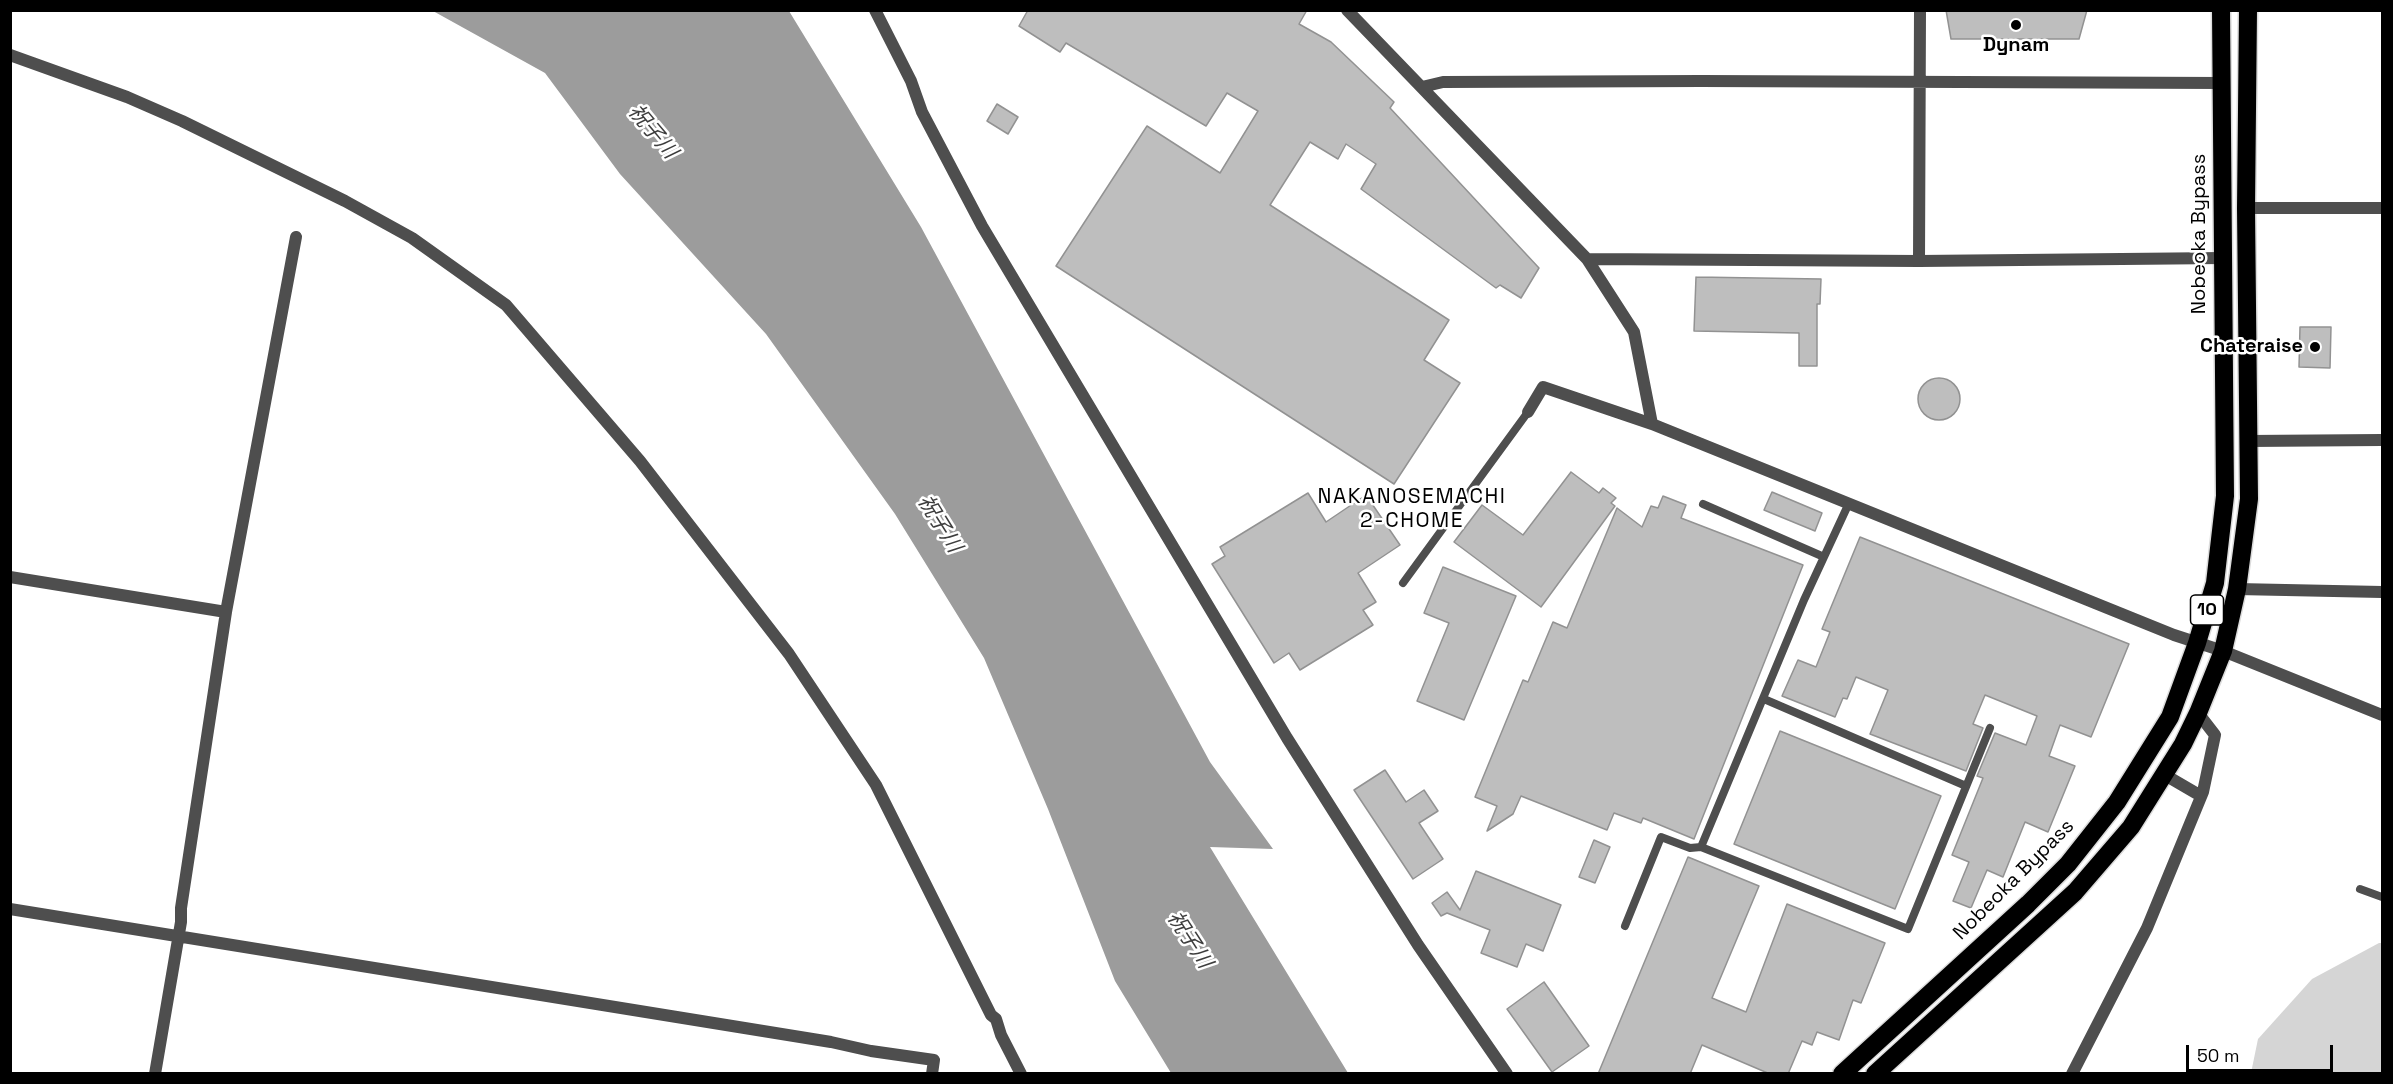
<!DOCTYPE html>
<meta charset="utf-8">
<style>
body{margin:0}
#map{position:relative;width:2393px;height:1084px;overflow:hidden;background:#fff;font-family:"Space Grotesk",sans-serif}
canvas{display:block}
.frame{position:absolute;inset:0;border:12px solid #000;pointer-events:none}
.scale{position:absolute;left:2186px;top:1045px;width:147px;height:27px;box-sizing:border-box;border:3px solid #000;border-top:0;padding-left:8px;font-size:18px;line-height:21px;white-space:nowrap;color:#000;-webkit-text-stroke:4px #fff;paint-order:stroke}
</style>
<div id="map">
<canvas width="2393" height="1084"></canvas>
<div class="frame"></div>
<div class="scale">50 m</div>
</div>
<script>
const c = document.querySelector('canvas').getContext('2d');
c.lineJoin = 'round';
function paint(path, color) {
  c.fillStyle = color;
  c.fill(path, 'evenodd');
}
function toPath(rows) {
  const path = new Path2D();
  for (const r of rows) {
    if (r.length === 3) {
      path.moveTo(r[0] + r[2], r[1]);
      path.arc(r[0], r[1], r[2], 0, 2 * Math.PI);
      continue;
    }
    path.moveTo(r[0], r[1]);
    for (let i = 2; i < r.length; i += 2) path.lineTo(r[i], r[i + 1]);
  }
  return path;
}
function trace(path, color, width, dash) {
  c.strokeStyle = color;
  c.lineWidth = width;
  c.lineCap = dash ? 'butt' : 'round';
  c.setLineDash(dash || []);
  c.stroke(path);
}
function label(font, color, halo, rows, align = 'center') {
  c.font = font + ' "Space Grotesk","Noto Sans JP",sans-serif';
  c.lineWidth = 5;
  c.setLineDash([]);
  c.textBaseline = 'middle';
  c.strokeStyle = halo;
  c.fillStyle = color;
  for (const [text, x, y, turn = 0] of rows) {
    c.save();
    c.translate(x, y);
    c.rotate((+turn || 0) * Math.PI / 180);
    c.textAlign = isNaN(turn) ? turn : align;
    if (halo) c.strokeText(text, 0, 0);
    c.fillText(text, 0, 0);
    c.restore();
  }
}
const green = toPath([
 [2379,943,2382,943,2382,1073,2251,1073,2258,1039,2312,979]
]);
const water = toPath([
 [433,11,789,11,921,227,1210,762,1273,849,1210,847,1348,1073,1171,1073,1115,981,1048,809,984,658,895,514,766,334,620,174,545,73]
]);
const building = toPath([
 [1028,10,1307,10,1299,24,1331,42,1394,102,1390,108,1539,268,1521,298,1500,285,1496,288,1361,189,1376,164,1346,144,1338,159,1310,142,1270,205,1449,320,1424,360,1460,383,1394,484,1056,266,1147,126,1220,173,1258,111,1227,93,1206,126,1066,43,1060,52,1019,26,1028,10],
 [1946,10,2087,10,2079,39,1951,39,1946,10],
 [997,104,1018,117,1008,134,987,121,997,104],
 [1696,277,1821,279,1820,304,1817,304,1817,366,1799,366,1799,333,1694,331,1696,277],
 [2300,327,2331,327,2330,368,2299,367,2300,327],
 [1939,399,21],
 [1571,472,1599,493,1603,488,1616,498,1611,503,1615,506,1541,607,1454,542,1482,505,1523,535,1571,472],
 [1772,492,1822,513,1815,531,1764,510,1772,492],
 [1308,493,1326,522,1366,495,1400,545,1358,573,1376,602,1363,610,1373,625,1300,670,1289,653,1274,663,1212,564,1225,556,1220,547,1308,493],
 [1663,496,1686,505,1681,518,1803,565,1694,839,1643,818,1641,823,1614,813,1607,830,1521,796,1513,814,1487,831,1497,806,1475,797,1523,680,1528,682,1553,622,1567,628,1617,508,1642,527,1651,506,1658,508,1663,496],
 [1860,537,2129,644,2091,737,2060,725,2049,756,2075,766,2048,832,2025,822,2003,877,1987,870,1971,908,1953,901,1969,862,1952,855,1983,778,1977,776,1995,733,2026,745,2037,716,1985,695,1973,724,1983,728,1966,771,1870,734,1888,690,1856,677,1847,699,1843,698,1835,717,1782,696,1798,660,1816,667,1830,632,1822,629,1860,537],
 [1443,567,1516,596,1464,720,1417,701,1449,623,1424,613,1443,567],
 [1780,731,1941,796,1895,909,1734,844,1780,731],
 [1385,770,1406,802,1424,790,1438,811,1419,823,1443,859,1413,879,1354,790,1385,770],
 [1594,840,1610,847,1595,883,1579,877,1594,840],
 [1688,857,1759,886,1712,998,1746,1012,1787,904,1885,943,1861,1003,1853,1000,1839,1040,1817,1032,1812,1045,1802,1041,1788,1074,1770,1074,1702,1045,1690,1074,1598,1074,1688,857],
 [1476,871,1561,905,1543,951,1526,944,1517,967,1481,953,1490,930,1447,913,1441,916,1432,903,1447,892,1460,910,1476,871],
 [1544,982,1589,1046,1552,1072,1507,1009,1544,982]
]);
const lane = toPath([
 [1849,503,1804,600,1701,847,1908,929,1990,728],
 [1703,504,1824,557],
 [1403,583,1528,412],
 [1764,699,1966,786],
 [2360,889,2382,897],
 [1625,926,1661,837,1690,848,1701,847]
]);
const street = toPath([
 [875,10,911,81,922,112,982,226,1287,738,1418,945,1507,1074],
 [1347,10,1587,259,1634,332,1652,424,2174,635,2223,651,2382,715],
 [10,55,127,97,182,121,345,201,412,238,506,305,640,461,789,654,876,785,991,1015,996,1019,1001,1035,1021,1074],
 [1422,87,1443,82,1701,81,2222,83],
 [2246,208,2382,208],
 [1587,259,1919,261,2223,258],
 [1919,261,1920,10],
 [1528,412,1543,387,1652,424],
 [2248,441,2382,440],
 [10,577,226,612],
 [2237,589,2382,592],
 [2165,775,2201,796],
 [10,909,831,1042,871,1051,934,1060,932,1074],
 [155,1074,181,922,181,908,226,612,296,237],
 [2072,1074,2147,928,2203,792,2215,735,2198,713]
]);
const highway = toPath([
 [1842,1074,2028,904,2068,864,2117,802,2170,717,2197,643,2215,583,2225,496,2221,10],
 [1875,1074,2075,892,2131,827,2183,744,2198,713,2223,651,2237,589,2249,499,2246,208,2248,10]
]);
const markers = [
 [2016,25,6,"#000"],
 [2315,347,6,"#000"]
];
const shields = [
 [2207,610,33]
];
const shieldNames = [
 ["10",2207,610]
];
const poiNames = [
 ["Dynam",2016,46],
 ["Chateraise",2303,347,"right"]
];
const streetNames = [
 ["Nobeoka Bypass",2200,234,-90],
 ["Nobeoka Bypass",2014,880,-45]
];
const waterNames = [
 ["祝子川",652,132,50],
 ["祝子川",939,524,58],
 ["祝子川",1189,940,57]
];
const neighbourhoodNames = [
 ["NAKANOSEMACHI",1412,497],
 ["2-CHOME",1412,521]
];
paint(green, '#d5d5d5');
paint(water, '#9c9c9c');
paint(building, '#bebebe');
trace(building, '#929292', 1.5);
trace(highway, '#dbdbdb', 21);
trace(lane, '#4e4e4e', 8);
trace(street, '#4e4e4e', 12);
trace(highway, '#000', 18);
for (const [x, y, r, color] of markers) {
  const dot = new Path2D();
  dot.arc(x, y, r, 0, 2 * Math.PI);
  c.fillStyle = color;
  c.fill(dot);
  trace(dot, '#fff', 2);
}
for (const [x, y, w] of shields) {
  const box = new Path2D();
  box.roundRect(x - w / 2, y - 15, w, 30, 4.5);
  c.fillStyle = '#fff';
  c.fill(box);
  trace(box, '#000', 1.5);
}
label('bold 18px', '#000', null, shieldNames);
label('bold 20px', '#000', '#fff', poiNames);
label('20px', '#000', '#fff', streetNames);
label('italic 21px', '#3d3d3d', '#fff', waterNames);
c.letterSpacing = '1.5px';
label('21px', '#000', '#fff', neighbourhoodNames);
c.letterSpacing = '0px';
</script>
